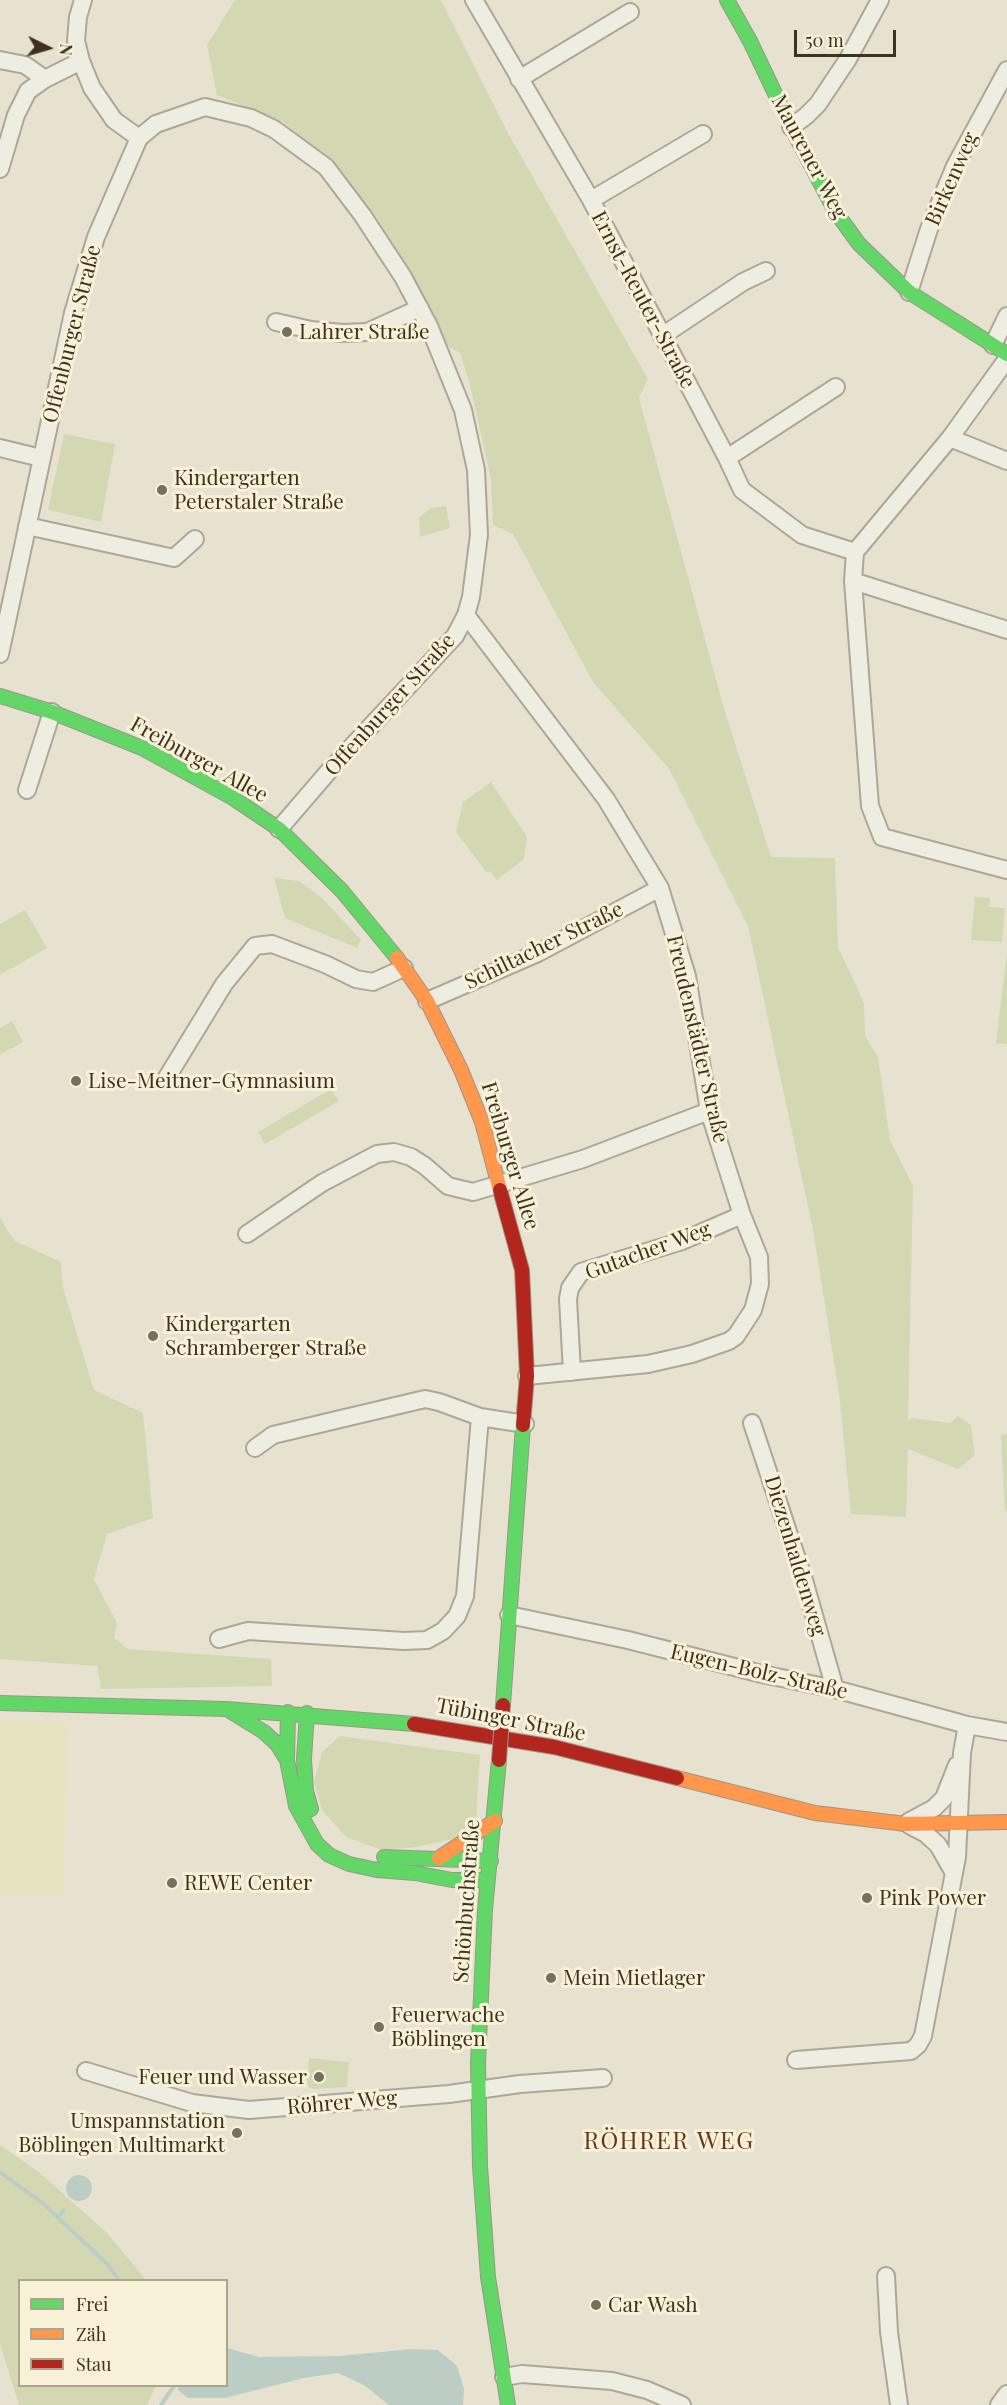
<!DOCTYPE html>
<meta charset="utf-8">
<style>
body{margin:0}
#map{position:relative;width:1007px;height:2405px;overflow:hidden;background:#e7e2d0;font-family:"Playfair Display",serif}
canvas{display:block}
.legend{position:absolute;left:18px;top:2279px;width:210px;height:108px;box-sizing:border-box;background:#f7f1d7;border:2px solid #ada48d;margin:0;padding:8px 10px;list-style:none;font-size:18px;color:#3d311f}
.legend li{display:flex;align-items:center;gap:12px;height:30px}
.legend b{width:30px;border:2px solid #ada48d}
.north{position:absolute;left:18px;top:18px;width:60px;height:60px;-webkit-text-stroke:4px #f7f1d7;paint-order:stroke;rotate:95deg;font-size:16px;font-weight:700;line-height:24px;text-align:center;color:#3d311f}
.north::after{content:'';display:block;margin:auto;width:21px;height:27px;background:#3d311f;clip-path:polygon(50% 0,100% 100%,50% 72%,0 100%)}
.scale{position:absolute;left:794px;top:30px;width:102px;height:27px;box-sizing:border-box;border:3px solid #3d311f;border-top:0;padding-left:8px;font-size:18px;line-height:21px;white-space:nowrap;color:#3d311f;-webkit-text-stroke:4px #f7f1d7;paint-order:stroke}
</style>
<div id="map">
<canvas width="1007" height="2405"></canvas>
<ul class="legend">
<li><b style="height:8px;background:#63d668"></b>Frei</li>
<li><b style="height:8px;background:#ff974d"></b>Zäh</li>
<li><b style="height:8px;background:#b3261e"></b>Stau</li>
</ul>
<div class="north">N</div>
<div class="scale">50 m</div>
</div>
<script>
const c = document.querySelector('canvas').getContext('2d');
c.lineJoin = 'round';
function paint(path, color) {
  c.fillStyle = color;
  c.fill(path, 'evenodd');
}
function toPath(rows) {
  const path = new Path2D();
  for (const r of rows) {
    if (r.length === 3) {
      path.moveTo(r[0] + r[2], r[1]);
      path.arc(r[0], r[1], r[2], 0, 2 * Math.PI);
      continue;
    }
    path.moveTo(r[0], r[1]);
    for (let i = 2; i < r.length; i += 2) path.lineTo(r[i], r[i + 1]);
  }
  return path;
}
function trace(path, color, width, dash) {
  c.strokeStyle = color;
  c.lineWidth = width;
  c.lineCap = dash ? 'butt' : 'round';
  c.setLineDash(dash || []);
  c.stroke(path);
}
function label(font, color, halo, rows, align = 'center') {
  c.font = font + ' "Playfair Display",serif';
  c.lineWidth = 6;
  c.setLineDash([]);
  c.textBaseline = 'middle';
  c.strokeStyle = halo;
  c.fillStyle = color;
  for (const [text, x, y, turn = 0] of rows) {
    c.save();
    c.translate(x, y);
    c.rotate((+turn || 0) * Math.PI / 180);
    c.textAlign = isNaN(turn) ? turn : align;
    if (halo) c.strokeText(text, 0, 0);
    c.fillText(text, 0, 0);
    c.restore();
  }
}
const farmland = toPath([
 [0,1720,69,1722,63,1895,0,1896]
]);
const green = toPath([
 [235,0,441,0,509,135,648,379,639,398,723,705,771,857,835,858,838,947,864,1003,865,1036,878,1057,890,1140,913,1186,908,1420,913,1418,950,1423,958,1416,971,1425,975,1455,958,1469,908,1449,906,1517,851,1514,839,1393,813,1230,748,926,670,770,593,682,513,534,493,525,491,479,469,381,460,353,444,344,422,296,377,218,332,163,283,122,217,95,207,45],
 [64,434,115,444,101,522,48,510],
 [446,506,450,528,420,537,419,517,431,508],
 [491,782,527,837,524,859,497,880,490,871,487,873,456,832,463,802],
 [274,878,299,881,323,899,361,940,357,948,285,918],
 [975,897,990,898,989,907,1005,908,1002,942,971,940],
 [25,910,47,948,0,975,0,924],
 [1007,952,1007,1044,996,1043],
 [12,1021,23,1042,0,1055,0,1028],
 [331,1089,339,1101,265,1144,258,1132],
 [0,1218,15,1241,61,1262,63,1288,94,1390,143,1413,153,1518,107,1534,94,1579,117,1623,114,1638,128,1649,271,1659,272,1686,101,1689,97,1666,0,1659],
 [1007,1434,1007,1511,1005,1511,1001,1435],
 [340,1736,480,1755,476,1821,453,1839,417,1847,382,1850,346,1837,322,1810,314,1782,322,1752],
 [309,2058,349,2062,347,2087,314,2089,309,2087,307,2083],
 [0,2145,39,2172,108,2234,146,2280,20,2280,20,2386,156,2386,147,2405,19,2405,0,2344]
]);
const water = toPath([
 [79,2188,13],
 [227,2348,259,2357,340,2356,412,2349,438,2350,457,2366,464,2389,463,2405,389,2405,364,2385,338,2373,304,2378,225,2398,188,2398,179,2391,177,2386,226,2386]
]);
const stream = toPath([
 [0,2172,45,2205,108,2265,119,2280],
 [58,2217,64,2210],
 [161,2405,174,2386]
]);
const street = toPath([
 [83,0,78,17,76,41,81,61,92,88,114,120,139,138],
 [474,0,591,200,727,458,742,490,802,535,855,552],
 [0,60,25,65,45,79],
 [519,79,630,12],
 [791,127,806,116,818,104,848,59,880,0],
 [0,169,16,115,28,91,45,79,81,61],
 [591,200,703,134],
 [909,292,929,229,955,166,1007,70],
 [276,322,311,330,343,333,367,332,420,308],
 [662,336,743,282,766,271],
 [993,345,1007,316],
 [1007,359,950,438,855,552,853,581,870,806,882,837,1007,870],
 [950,438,1007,461],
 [0,448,41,458],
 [727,458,836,387],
 [27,526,174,558,195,539],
 [853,581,1007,630],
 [466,615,606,799,660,888,687,976,709,1111,742,1215,759,1257,760,1284,753,1310,736,1336,729,1341,692,1354,648,1364,527,1376],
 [0,654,73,313,96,237,139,138,156,124,205,107,251,118,274,129,326,167,363,216,403,277,429,326,463,410,476,470,479,535,471,597,466,615,455,636,328,772,279,829],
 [27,790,52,712],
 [427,1001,538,953,660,888],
 [166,1079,224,984,255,946,272,944,325,964,356,979,373,982,404,968],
 [247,1234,322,1183,377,1154,394,1152,411,1157,425,1166,448,1186,473,1192,583,1159,709,1111],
 [572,1372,568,1299,570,1288,581,1272,682,1241,742,1215],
 [752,1423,804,1580,835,1689],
 [255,1448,273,1435,425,1399,439,1402,480,1417,525,1424],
 [509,1615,628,1640,762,1674,835,1689,967,1725,1007,1732],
 [219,1639,248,1631,404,1641,427,1640,443,1631,457,1616,465,1596,480,1417],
 [908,1822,934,1808,944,1798,957,1765],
 [909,1825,926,1834,938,1845,954,1873],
 [796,2060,911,2051,918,2045,923,2036,957,1857,962,1753,967,1725],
 [86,2071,192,2103,249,2110,449,2094,520,2084,603,2078],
 [886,2276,889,2332,899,2405],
 [504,2377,522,2374,612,2381,647,2390,682,2405],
 [999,2405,1007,2394]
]);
const fast = toPath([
 [727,0,750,41,791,127,835,211,859,244,909,292,1007,354],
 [0,696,52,712,142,748,233,798,279,829,342,891,397,958],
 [0,1703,226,1709,414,1724],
 [503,1705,523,1425],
 [230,1711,264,1732,277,1744,287,1760],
 [288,1712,287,1760,296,1806,317,1844,329,1855,349,1864,377,1870,415,1873,452,1880,488,1880],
 [307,1713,304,1759,306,1791,311,1809],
 [499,1760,485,1910,478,2063,480,2166,488,2277,508,2405],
 [384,1857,491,1861]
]);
const slow = toPath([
 [397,958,427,1001,461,1070,482,1122,500,1190],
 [677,1778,815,1813,906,1824,1007,1822],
 [439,1858,495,1821]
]);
const jam = toPath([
 [500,1190,522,1270,527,1376,523,1425],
 [414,1724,554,1747,677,1778]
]);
const jamBridge = toPath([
 [499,1760,503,1705]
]);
const markers = [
 [287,332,6,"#786f5d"],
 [162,490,6,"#786f5d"],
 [76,1081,6,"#786f5d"],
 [153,1336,6,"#786f5d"],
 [172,1883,6,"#786f5d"],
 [867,1898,6,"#786f5d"],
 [551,1978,6,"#786f5d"],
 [379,2027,6,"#786f5d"],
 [319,2077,6,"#786f5d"],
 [237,2133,6,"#786f5d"],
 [596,2305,6,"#786f5d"]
];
const streetNames = [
 ["Maurener Weg",809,157,62],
 ["Birkenweg",952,179,-66],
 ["Ernst-Reuter-Straße",643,300,62],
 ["Offenburger Straße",72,334,-76],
 ["Offenburger Straße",390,705,-48],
 ["Freiburger Allee",199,760,29],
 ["Schiltacher Straße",544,946,-26],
 ["Freudenstädter Straße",697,1039,77],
 ["Freiburger Allee",510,1156,73],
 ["Gutacher Weg",648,1251,-20],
 ["Diezenhaldenweg",795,1556,73],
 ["Eugen-Bolz-Straße",759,1672,13],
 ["Tübinger Straße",511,1720,11],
 ["Schönbuchstraße",467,1901,-86],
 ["Röhrer Weg",342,2103,-5]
];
const poiNames = [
 ["Lahrer Straße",299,332],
 ["Kindergarten",174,478],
 ["Peterstaler Straße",174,502],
 ["Lise-Meitner-Gymnasium",88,1081],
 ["Kindergarten",165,1324],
 ["Schramberger Straße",165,1348],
 ["REWE Center",184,1883],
 ["Pink Power",879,1898],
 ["Mein Mietlager",563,1978],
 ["Feuerwache",391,2015],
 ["Böblingen",391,2039],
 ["Feuer und Wasser",307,2077,"right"],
 ["Umspannstation",225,2121,"right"],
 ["Böblingen Multimarkt",225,2145,"right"],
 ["Car Wash",608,2305]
];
const quarterNames = [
 ["RÖHRER WEG",669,2142]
];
paint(farmland, '#e7e3c0');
paint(green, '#d4d8b2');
paint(water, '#bbcdc4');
trace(stream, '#bbcdc4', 4);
trace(street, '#ada798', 20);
trace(fast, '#9c9688', 16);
trace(slow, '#9c9688', 16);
trace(jam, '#9c9688', 16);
trace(street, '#efece2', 16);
trace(fast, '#63d668', 14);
trace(slow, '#ff974d', 14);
trace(jam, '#b3261e', 14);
trace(jamBridge, '#9c9688', 16, []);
trace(jamBridge, '#b3261e', 14);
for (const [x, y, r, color] of markers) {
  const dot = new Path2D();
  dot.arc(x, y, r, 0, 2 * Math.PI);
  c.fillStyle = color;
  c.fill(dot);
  trace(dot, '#f7f1d7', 2);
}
label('21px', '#3d311f', '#f7f1d7', streetNames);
label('21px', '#3d311f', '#f7f1d7', poiNames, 'left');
c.letterSpacing = '1.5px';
label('24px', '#6c351c', '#f7f1d7', quarterNames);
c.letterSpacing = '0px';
</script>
